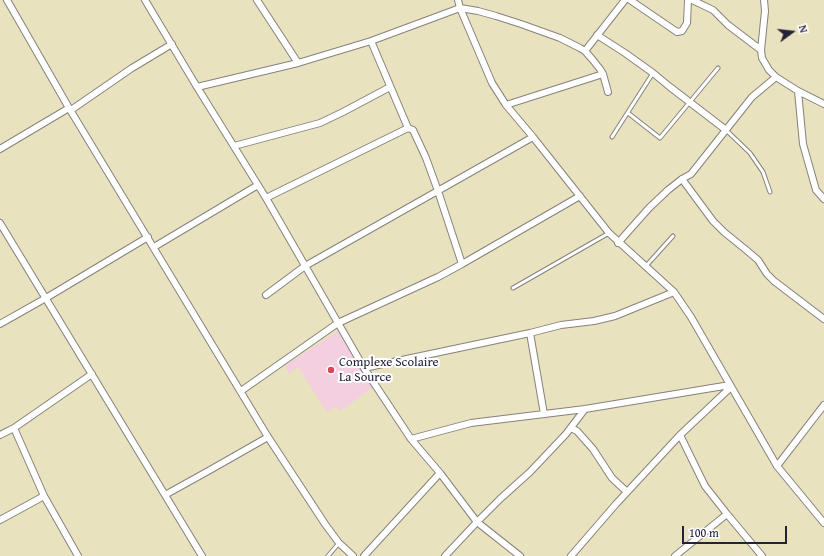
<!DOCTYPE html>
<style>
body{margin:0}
#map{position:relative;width:824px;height:556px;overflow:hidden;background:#e9e2bf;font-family:"Gentium Book Plus",serif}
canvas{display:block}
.north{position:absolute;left:772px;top:12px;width:40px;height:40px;-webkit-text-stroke:3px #fff;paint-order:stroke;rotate:75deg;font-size:11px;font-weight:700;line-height:16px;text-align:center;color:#22223b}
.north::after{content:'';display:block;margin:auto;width:14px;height:18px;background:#22223b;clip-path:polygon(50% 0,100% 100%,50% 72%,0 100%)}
.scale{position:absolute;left:682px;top:526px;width:105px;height:18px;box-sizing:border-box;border:2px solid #22223b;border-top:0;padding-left:5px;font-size:12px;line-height:14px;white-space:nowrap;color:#22223b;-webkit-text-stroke:3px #fff;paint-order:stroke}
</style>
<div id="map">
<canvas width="824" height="556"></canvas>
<div class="north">N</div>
<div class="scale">100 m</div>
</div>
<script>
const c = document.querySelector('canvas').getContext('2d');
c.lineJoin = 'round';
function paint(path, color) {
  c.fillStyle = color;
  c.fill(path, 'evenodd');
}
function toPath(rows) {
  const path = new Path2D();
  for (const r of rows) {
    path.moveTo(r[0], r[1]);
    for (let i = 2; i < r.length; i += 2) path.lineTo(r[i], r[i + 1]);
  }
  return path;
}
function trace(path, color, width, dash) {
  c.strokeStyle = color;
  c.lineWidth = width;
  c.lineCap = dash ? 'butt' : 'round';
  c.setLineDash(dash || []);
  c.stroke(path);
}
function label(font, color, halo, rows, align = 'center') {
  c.font = font + ' "Gentium Book Plus",serif';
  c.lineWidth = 4;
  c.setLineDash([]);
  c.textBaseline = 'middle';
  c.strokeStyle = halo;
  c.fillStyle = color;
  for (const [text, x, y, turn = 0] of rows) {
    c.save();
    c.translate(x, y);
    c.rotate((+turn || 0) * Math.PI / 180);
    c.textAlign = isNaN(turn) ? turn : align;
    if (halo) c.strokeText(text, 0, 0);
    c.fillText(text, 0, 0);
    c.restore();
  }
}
const built = toPath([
 [338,331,374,387,340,411,336,406,327,412,298,367,289,373,285,366]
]);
const service = toPath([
 [628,113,660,138,718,68],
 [726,130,750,153,763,172,770,192],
 [612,137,653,73],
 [646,266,673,236],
 [513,288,609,233],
 [328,556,339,543]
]);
const minor = toPath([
 [7,0,69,108,268,437,325,524,339,543,353,556],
 [145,0,197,87,266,198,364,368,411,439,440,473,477,522,520,556],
 [257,0,298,63],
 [458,0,460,8,492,83,506,105,533,137,609,233,674,292,691,317,777,466,824,523],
 [630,0,677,32,682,31,687,23,688,0],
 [692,0,713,10,728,25,761,50],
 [597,35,625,53,653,73,670,87,726,130],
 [585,51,625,0],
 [776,77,798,91,824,104],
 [197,87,298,63,371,41,460,8,478,11,496,16,521,24,560,38,580,48,585,51,592,59,600,69,603,74,608,92],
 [798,91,803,144,816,190,824,199],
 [506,105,603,74],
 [71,110,132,68,172,44],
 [408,128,413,130,426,158,438,191,462,264],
 [234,146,320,123,343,112,390,87],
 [0,149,69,108],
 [682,179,713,221,724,232,745,249,758,260,767,274,774,281,824,319],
 [266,198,408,128,371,41],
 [0,223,202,556],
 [618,243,649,208,668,190,682,179,691,174,752,97,776,77,769,70,762,58,761,50,765,11,764,0],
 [154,247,258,185],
 [266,295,305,266,533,137],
 [0,324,46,298,148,237],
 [530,333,544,414],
 [364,368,530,333,561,325,594,321,615,316,674,292],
 [241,391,338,323,438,277,462,264,580,196],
 [14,428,44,496,78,556],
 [571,428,577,431,593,449,612,478,627,492],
 [0,435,14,428,92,374],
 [680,435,705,486,727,514,762,556],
 [411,439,471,423,585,409,730,385],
 [777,466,824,405],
 [165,495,210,470,268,437],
 [0,520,44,496],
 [364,556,440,473],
 [445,556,477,522,500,499,530,472,566,434,585,409],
 [571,556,616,504,680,435,731,387],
 [675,556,727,514]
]);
const markers = [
 [331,370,4,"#d1495b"]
];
const poiNames = [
 ["Complexe Scolaire",339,363],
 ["La Source",339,378]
];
paint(built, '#f3cfdf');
trace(service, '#86827d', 5);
trace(minor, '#86827d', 8);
trace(service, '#fff', 3);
trace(minor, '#fff', 6);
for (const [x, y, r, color] of markers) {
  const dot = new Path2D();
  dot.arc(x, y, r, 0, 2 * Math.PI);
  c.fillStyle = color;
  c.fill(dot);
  trace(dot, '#fff', 1.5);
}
label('13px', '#22223b', '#fff', poiNames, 'left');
</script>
